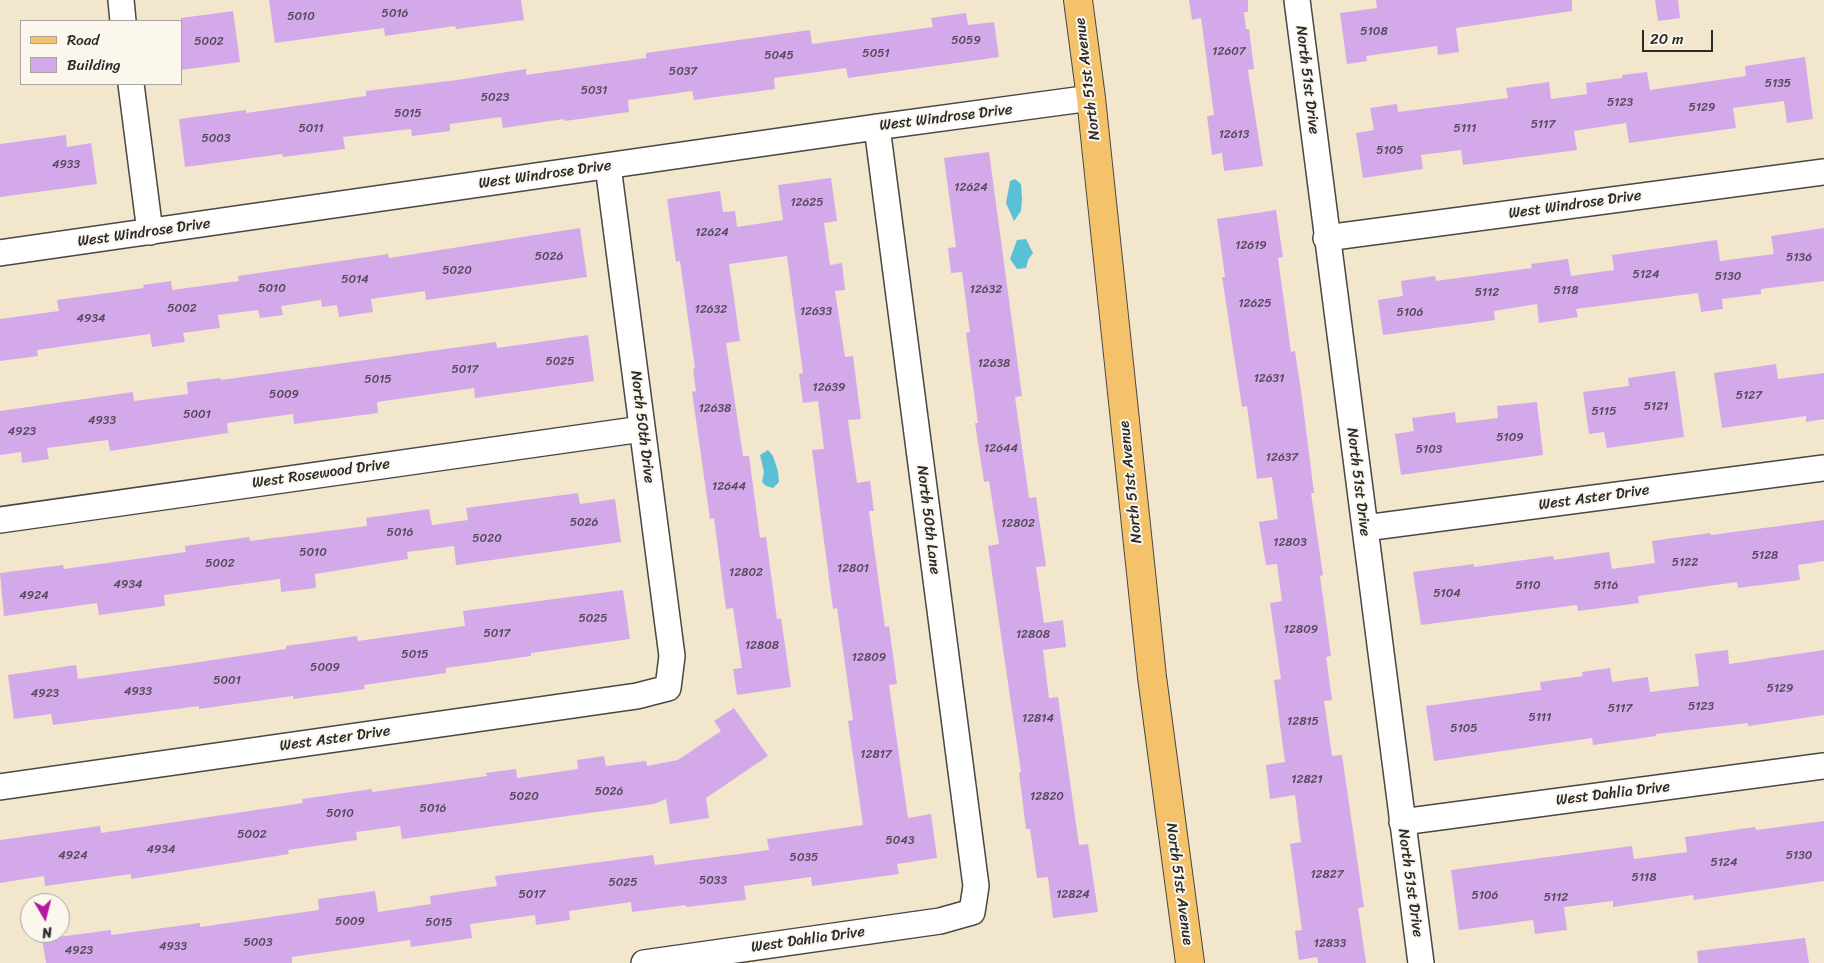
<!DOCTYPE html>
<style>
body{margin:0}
#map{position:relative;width:1824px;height:963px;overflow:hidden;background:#f2e7cd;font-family:Sriracha,sans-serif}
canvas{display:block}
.legend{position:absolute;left:20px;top:20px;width:162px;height:65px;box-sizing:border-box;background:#fbf7ec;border:1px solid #a8a59f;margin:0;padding:6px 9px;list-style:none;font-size:15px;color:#2b2b2b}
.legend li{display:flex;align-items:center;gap:10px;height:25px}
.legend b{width:25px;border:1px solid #a8a59f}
.north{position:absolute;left:20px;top:893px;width:50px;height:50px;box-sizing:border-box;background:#fbf7ec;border:1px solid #a8a59f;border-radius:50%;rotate:172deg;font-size:14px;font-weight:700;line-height:20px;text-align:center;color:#2b2b2b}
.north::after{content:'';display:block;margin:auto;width:18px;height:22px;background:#b5179e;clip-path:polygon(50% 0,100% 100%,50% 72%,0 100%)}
.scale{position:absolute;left:1642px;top:30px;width:71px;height:22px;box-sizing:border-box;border:2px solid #2b2b2b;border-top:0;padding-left:6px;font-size:15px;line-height:18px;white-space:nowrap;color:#2b2b2b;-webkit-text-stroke:4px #fbf7ec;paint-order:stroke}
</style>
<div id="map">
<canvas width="1824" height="963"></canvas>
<ul class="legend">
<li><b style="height:6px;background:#f3c26a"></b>Road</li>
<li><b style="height:14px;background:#d3a9ea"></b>Building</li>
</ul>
<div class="north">N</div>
<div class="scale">20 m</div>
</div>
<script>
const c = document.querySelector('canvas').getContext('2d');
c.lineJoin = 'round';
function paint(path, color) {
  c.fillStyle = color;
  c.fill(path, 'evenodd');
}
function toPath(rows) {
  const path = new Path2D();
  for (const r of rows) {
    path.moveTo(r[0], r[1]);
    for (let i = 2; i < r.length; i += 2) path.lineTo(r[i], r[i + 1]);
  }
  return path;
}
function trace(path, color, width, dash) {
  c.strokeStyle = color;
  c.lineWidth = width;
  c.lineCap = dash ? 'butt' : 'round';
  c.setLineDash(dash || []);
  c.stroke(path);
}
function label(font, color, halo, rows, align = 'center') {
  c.font = font + ' Sriracha,sans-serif';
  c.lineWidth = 4;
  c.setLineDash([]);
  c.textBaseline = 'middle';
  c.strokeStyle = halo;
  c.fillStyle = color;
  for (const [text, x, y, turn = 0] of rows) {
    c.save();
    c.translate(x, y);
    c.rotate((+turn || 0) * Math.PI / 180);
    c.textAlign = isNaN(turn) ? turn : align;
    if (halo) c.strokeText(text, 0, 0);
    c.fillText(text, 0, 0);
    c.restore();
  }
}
const water = toPath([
 [1015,179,1021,184,1022,199,1021,211,1014,221,1006,203,1010,181],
 [1026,239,1033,253,1028,260,1026,268,1017,269,1010,259,1017,240],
 [768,450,773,456,778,471,779,482,773,488,766,486,762,482,764,472,760,455]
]);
const building = toPath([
 [269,0,521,0,524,20,456,29,455,26,385,36,384,28,275,43],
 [1189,0,1248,0,1248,12,1244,12,1246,29,1249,29,1254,69,1248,70,1263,166,1224,171,1222,153,1212,155,1207,116,1214,115,1201,18,1192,20],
 [1376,0,1572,0,1572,11,1456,28,1459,52,1438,55,1437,46,1366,56,1367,61,1347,64,1340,13,1377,8],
 [1655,0,1678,0,1680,18,1658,21],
 [233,11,240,62,181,70,181,18],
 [966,13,968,25,994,22,999,57,848,78,846,68,774,78,775,89,694,100,692,91,628,100,629,112,565,121,564,119,503,128,501,117,450,124,450,131,412,136,411,129,343,137,345,149,283,157,282,154,185,167,179,119,246,110,246,113,366,96,366,91,457,80,526,69,526,75,646,58,646,53,810,30,812,44,933,27,931,18],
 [1805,57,1813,119,1787,123,1784,101,1733,108,1736,128,1629,143,1626,123,1574,131,1577,150,1463,165,1461,150,1421,155,1423,169,1363,178,1356,133,1374,130,1370,108,1397,104,1398,112,1508,98,1506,88,1549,82,1551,99,1587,94,1586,83,1622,78,1622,75,1647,72,1650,90,1746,76,1745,66],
 [66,135,67,147,91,143,97,184,0,197,0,144],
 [989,152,1022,396,1015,397,1029,498,1036,497,1046,566,1036,567,1044,623,1063,620,1066,647,1043,650,1049,698,1058,697,1079,845,1088,844,1098,912,1053,918,1048,877,1037,878,1030,829,1026,829,1019,773,1021,772,988,546,999,544,989,481,984,482,975,423,978,423,966,333,970,332,962,272,951,273,948,248,956,247,944,158],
 [831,178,837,221,824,223,830,265,842,263,845,290,835,291,845,357,853,356,861,419,848,420,857,483,870,481,874,511,869,511,885,627,889,626,897,684,889,685,908,818,931,814,937,858,897,864,899,874,812,886,811,877,744,886,746,900,686,907,686,905,632,912,631,902,569,911,570,920,536,925,535,915,470,924,472,938,411,947,410,940,292,957,292,963,46,963,42,939,111,930,111,935,200,923,200,927,319,910,318,899,375,891,378,912,431,904,430,896,497,886,495,876,653,855,655,865,769,850,767,839,863,825,848,721,853,720,837,608,833,609,812,450,824,449,818,401,803,403,799,374,803,373,787,256,729,264,740,341,726,343,743,456,749,456,760,538,766,537,777,619,781,618,791,687,737,695,733,669,742,668,733,608,726,609,714,518,710,519,692,392,696,391,693,369,695,368,680,261,676,262,667,199,720,191,723,212,735,211,737,227,783,220,778,185],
 [1276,210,1283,257,1278,258,1291,352,1295,351,1302,398,1314,493,1311,493,1323,575,1320,576,1331,656,1326,657,1332,700,1324,701,1332,756,1342,755,1364,907,1358,908,1366,963,1318,963,1317,957,1299,960,1295,931,1302,930,1290,844,1301,842,1295,795,1270,799,1266,765,1285,762,1274,680,1281,679,1270,603,1282,601,1277,564,1266,565,1259,522,1278,519,1272,477,1257,479,1247,406,1242,407,1222,277,1225,277,1217,219],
 [580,228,587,277,426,300,425,291,371,299,373,312,339,317,337,305,322,307,321,300,281,306,283,315,260,318,258,310,218,315,220,328,183,333,185,342,152,347,150,334,37,350,38,356,0,361,0,319,59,311,57,300,144,288,143,285,171,281,172,290,239,281,238,276,388,254,389,258],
 [1824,228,1824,281,1761,289,1761,294,1722,299,1723,309,1701,312,1698,293,1576,309,1578,317,1539,323,1537,304,1494,311,1495,320,1383,335,1378,300,1403,296,1401,281,1435,276,1436,281,1532,268,1531,264,1568,259,1571,276,1614,270,1612,255,1717,240,1720,261,1774,254,1771,236],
 [588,335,594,381,475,398,474,388,377,402,378,413,294,424,293,414,227,423,228,433,110,451,108,440,47,448,49,459,22,463,21,452,0,455,0,411,133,392,134,401,188,394,187,382,220,378,221,380,496,342,497,348],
 [1776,364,1778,379,1824,373,1824,419,1806,422,1806,416,1722,428,1714,373],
 [1675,371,1684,437,1607,448,1604,432,1589,434,1583,392,1629,386,1628,378],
 [1537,402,1543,455,1401,475,1395,434,1414,431,1412,418,1455,412,1456,423,1498,418,1497,406],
 [578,493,580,504,615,499,621,542,456,565,454,546,407,552,408,559,315,574,316,588,281,592,280,579,164,595,165,606,99,615,97,603,4,616,0,573,63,565,64,569,186,552,185,546,249,537,250,541,367,526,366,518,429,509,432,525,468,520,466,508],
 [1824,520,1824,561,1798,565,1800,580,1738,588,1737,582,1638,596,1639,603,1578,611,1577,605,1421,625,1413,572,1474,564,1474,567,1553,556,1554,560,1609,552,1612,569,1655,563,1652,541,1710,533,1711,535],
 [623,590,630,639,531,653,531,656,446,668,446,673,364,685,365,689,293,699,293,696,199,709,199,706,53,725,51,714,14,719,8,675,76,665,78,679,193,663,286,649,286,646,357,636,358,641,465,626,463,611],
 [1728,650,1729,664,1824,650,1824,715,1748,726,1748,723,1656,734,1656,736,1593,745,1592,738,1434,761,1426,706,1541,690,1540,682,1583,676,1582,672,1610,668,1612,682,1648,677,1650,692,1699,686,1695,654],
 [734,708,768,756,706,798,709,818,670,824,666,799,654,804,402,839,400,826,356,832,357,840,288,850,289,854,131,879,131,874,45,886,44,876,0,883,0,840,100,826,101,833,303,803,302,799,372,789,372,792,487,776,486,773,516,769,517,778,578,769,577,760,604,756,606,766,646,761,647,766,678,760,721,731,714,721],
 [1824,821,1824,881,1694,900,1693,895,1613,907,1613,901,1564,907,1567,930,1535,934,1533,920,1459,930,1451,870,1632,846,1634,859,1687,852,1685,837,1755,827,1756,830],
 [1805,938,1809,963,1698,963,1697,951]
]);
const minor = toPath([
 [121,0,123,21],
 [1297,0,1421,963],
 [131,84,150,232],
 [1326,238,1824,172],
 [0,253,877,127,1091,98],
 [0,520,642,429],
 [1365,528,1824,468],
 [0,787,637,696,668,688,672,656,608,166],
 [1402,822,1824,766],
 [644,963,940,921,972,912,976,886,877,127]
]);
const major = toPath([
 [1078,0,1091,98,1152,677,1190,963]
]);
const numberNames = [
 ["5016",395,14],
 ["5010",301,17],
 ["5108",1374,32],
 ["5059",966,41],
 ["5002",209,42],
 ["12607",1229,52],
 ["5051",876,54],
 ["5045",779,56],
 ["5037",683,72],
 ["5135",1778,84],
 ["5031",594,91],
 ["5023",495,98],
 ["5123",1620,103],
 ["5129",1702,108],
 ["5015",408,114],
 ["5117",1543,125],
 ["5011",311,129],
 ["5111",1465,129],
 ["12613",1234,135],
 ["5003",216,139],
 ["5105",1390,151],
 ["4933",66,165],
 ["12624",971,188],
 ["12625",807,203],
 ["12624",712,233],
 ["12619",1251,246],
 ["5026",549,257],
 ["5136",1799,258],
 ["5020",457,271],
 ["5124",1646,275],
 ["5130",1728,277],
 ["5014",355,280],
 ["5010",272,289],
 ["12632",986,290],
 ["5118",1566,291],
 ["5112",1487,293],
 ["12625",1255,304],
 ["5002",182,309],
 ["12632",711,310],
 ["12633",816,312],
 ["5106",1410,313],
 ["4934",91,319],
 ["5025",560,362],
 ["12638",994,364],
 ["5017",465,370],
 ["12631",1269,379],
 ["5015",378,380],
 ["12639",829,388],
 ["5009",284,395],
 ["5127",1749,396],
 ["5121",1656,407],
 ["12638",715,409],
 ["5115",1604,412],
 ["5001",197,415],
 ["4933",102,421],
 ["4923",22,432],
 ["5109",1510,438],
 ["12644",1001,449],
 ["5103",1429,450],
 ["12637",1282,458],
 ["12644",729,487],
 ["5026",584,523],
 ["12802",1018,524],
 ["5016",400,533],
 ["5020",487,539],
 ["12803",1290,543],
 ["5010",313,553],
 ["5128",1765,556],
 ["5122",1685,563],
 ["5002",220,564],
 ["12801",853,569],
 ["12802",746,573],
 ["4934",128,585],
 ["5110",1528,586],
 ["5116",1606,586],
 ["5104",1447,594],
 ["4924",34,596],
 ["5025",593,619],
 ["12809",1301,630],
 ["5017",497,634],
 ["12808",1033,635],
 ["12808",762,646],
 ["5015",415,655],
 ["12809",869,658],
 ["5009",325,668],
 ["5001",227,681],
 ["5129",1780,689],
 ["4933",138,692],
 ["4923",45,694],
 ["5123",1701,707],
 ["5117",1620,709],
 ["5111",1540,718],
 ["12814",1038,719],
 ["12815",1303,722],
 ["5105",1464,729],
 ["12817",876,755],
 ["12821",1307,780],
 ["5026",609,792],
 ["5020",524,797],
 ["12820",1047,797],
 ["5016",433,809],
 ["5010",340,814],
 ["5002",252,835],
 ["5043",900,841],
 ["4934",161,850],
 ["4924",73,856],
 ["5130",1799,856],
 ["5035",804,858],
 ["5124",1724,863],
 ["12827",1327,875],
 ["5118",1644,878],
 ["5033",713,881],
 ["5025",623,883],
 ["5017",532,895],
 ["12824",1073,895],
 ["5106",1485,896],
 ["5112",1556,898],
 ["5009",350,922],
 ["5015",439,923],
 ["5003",258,943],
 ["12833",1330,944],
 ["4933",173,947],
 ["4923",79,951]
];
const streetNames = [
 ["North 51st Avenue",1088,79,-97],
 ["North 51st Drive",1307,80,83],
 ["West Windrose Drive",946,118,-7],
 ["West Windrose Drive",545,175,-8],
 ["West Windrose Drive",1575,205,-8],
 ["West Windrose Drive",144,233,-8],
 ["North 50th Drive",642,427,83],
 ["West Rosewood Drive",321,474,-8],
 ["North 51st Avenue",1131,482,-96],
 ["North 51st Drive",1358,482,83],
 ["West Aster Drive",1594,498,-8],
 ["North 50th Lane",928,520,83],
 ["West Aster Drive",335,739,-8],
 ["West Dahlia Drive",1613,794,-7],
 ["North 51st Drive",1410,883,82],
 ["North 51st Avenue",1179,884,82],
 ["West Dahlia Drive",808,940,-8]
];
paint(water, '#5ac0d8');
paint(building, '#d3a9ea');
trace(minor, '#494743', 28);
trace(major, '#494743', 30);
trace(minor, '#fff', 25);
trace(major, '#f3c26a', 28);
label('12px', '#554a5b', null, numberNames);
label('15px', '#2b2b2b', '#fbf7ec', streetNames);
</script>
